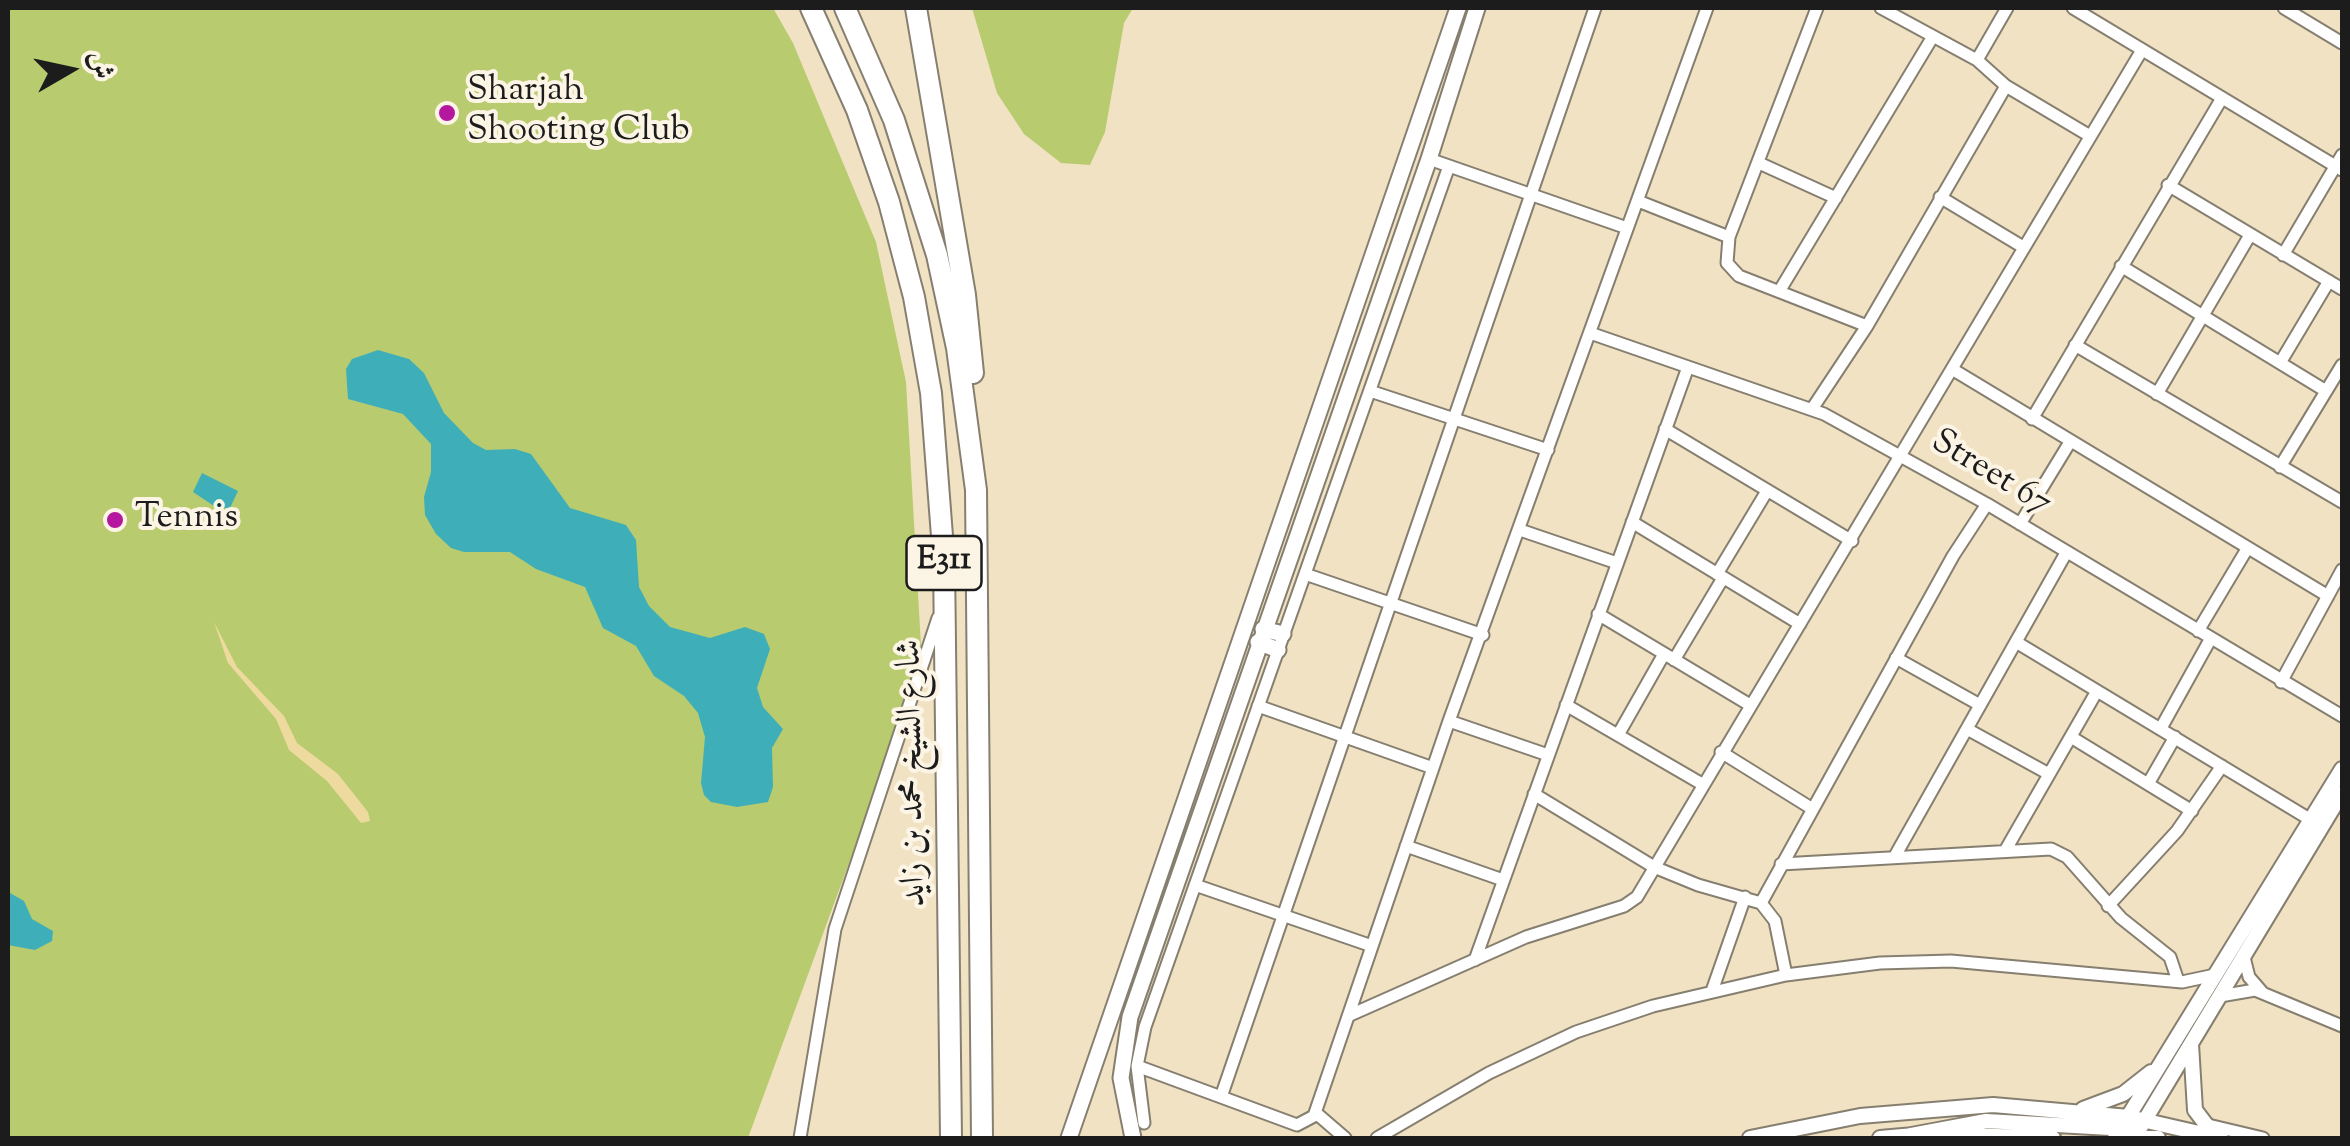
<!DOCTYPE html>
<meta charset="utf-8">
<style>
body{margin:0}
#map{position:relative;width:2350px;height:1146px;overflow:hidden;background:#f1e2c4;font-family:"Sorts Mill Goudy",Amiri,serif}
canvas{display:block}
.frame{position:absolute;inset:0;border:10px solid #1c1c1c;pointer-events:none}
.north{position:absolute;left:20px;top:20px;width:100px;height:100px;-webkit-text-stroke:8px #fcf5e5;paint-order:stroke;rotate:81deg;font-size:28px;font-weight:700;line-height:40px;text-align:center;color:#1c1c1c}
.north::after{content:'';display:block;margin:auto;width:35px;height:45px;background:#1c1c1c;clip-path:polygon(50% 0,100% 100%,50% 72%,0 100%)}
</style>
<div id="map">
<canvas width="2350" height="1146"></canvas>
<div class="frame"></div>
<div class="north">ش</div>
</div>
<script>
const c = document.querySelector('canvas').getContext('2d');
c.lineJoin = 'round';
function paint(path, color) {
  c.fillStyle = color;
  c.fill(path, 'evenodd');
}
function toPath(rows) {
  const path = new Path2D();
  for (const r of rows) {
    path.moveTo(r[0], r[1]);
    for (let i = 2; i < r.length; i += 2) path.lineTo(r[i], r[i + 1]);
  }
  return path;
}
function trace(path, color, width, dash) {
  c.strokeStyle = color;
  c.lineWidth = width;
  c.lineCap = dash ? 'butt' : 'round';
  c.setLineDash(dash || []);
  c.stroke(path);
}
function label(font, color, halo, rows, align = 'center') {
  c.font = font + ' "Sorts Mill Goudy",Amiri,serif';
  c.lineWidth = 8;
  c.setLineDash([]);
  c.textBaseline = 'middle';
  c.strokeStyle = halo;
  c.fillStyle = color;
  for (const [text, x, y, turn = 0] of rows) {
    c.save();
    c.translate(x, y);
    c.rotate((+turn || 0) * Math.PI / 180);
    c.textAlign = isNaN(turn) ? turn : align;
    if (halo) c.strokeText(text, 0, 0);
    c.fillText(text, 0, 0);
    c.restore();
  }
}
const green = toPath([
 [8,8,773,8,793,43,876,242,906,382,922,664,748,1138,8,1138],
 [972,8,1133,8,1124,23,1105,132,1090,165,1061,163,1024,134,997,93]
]);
const sand = toPath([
 [214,622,237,667,284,716,297,743,338,774,368,812,370,821,361,823,327,781,289,750,276,719,228,663]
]);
const water = toPath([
 [378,350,409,359,424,373,444,413,473,443,486,450,515,449,531,454,570,508,626,525,636,540,639,587,649,606,670,627,710,638,745,627,764,634,770,649,757,688,763,707,783,729,772,748,773,787,768,802,737,807,711,802,704,795,701,783,705,737,698,713,684,696,654,676,636,646,603,628,585,587,536,569,510,552,464,552,451,548,436,534,425,515,424,497,431,472,431,444,403,414,348,399,346,369,352,359],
 [202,473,238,491,230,508,217,508,193,492],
 [8,855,10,893,24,901,32,919,53,931,52,941,35,950,8,945]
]);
const minor = toPath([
 [1817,8,1729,237,1727,263,1739,276,1867,326],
 [1881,8,1977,60,2006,86,2090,136],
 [2073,8,2342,170],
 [2284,8,2342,43],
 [1977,60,2007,8],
 [1429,159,1627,228],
 [1759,163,1836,198],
 [2168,185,2342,289],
 [1940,197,2023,247],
 [1638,201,1729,237],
 [2283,255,2342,155],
 [2121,266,2326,391],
 [1780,290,1932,38],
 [1590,333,1824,414,1987,504,2342,716],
 [2075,345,2342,502],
 [2280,363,2329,281],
 [1952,369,2328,596],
 [1370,391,1548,450],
 [2157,394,2250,235],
 [1812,409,1867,326,2006,86],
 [2032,419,2222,98],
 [1665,429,1852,541],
 [2280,467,2342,365],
 [1632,522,1800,624],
 [2020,524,2070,442],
 [1520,530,1617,563],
 [1305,574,1483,635],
 [1717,574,1767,491],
 [1598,614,1750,705],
 [2198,631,2247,549],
 [2016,642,2311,820],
 [1896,658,1980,705],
 [1674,660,1723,578],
 [2281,682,2342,570],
 [1566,705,1702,784],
 [1258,706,1433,768],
 [1449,721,1548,755],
 [2161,728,2211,638],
 [1967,729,2049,774],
 [1618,735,1664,654],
 [2071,737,2192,811],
 [1721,752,1811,808],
 [2148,784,2175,737],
 [1534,794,1654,867,1698,885,1761,903,1775,921,1786,975],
 [1406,846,1503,880],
 [2005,851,2097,691],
 [1895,856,2066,553],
 [1781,864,2051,849,2067,857,2121,918,2170,957,2178,981],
 [1195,885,1372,946],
 [1761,903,1953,556,1987,504],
 [2108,906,2177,831,2222,766],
 [2244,957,2249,977,2262,992],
 [1475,960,1688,367],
 [1712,991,1745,897],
 [2220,996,2255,990,2342,1026],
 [1348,1016,1526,937,1624,906,1637,897,2142,50],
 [1137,1066,1297,1125,1314,1116,1449,721,1707,8],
 [1221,1097,1595,8],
 [1316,1113,1345,1138],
 [1144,1123,1137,1066,1145,1027,1449,166],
 [2204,1124,2263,1138],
 [800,1138,835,929,938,618],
 [1377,1138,1489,1073,1576,1032,1653,1006,1786,975,1880,963,1951,961,2182,982,2215,975]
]);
const tertiary = toPath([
 [2191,1044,2195,1110,2214,1135],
 [2083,1109,2123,1094,2151,1072],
 [1940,1134,2053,1138],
 [1906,1136,1986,1121,2128,1129],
 [1750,1138,1860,1116,1993,1105,2129,1117,2221,1138],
 [1880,1138,1914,1135],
 [2115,1138,2342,769],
 [2129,1138,2158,1138],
 [2134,1138,2342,793]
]);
const secondary = toPath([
 [1263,629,1283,634],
 [1258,642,1278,650],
 [1069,1138,1458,8],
 [1133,1138,1121,1078,1130,1017,1429,159,1477,8]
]);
const motorway = toPath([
 [811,8,857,110,889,202,914,297,931,393,944,562,951,1138],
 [845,8,894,120,937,255,957,348,976,490,982,1138],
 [916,8,965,295,973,373]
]);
const markers = [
 [447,113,10,"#b5179e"],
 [115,520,10,"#b5179e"]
];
const shields = [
 [944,563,75]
];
const shieldNames = [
 ["E311",944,563]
];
const poiNames = [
 ["Sharjah",467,93],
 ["Shooting Club",467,133],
 ["Tennis",135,520]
];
const streetNames = [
 ["Street 67",1990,475,31],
 ["شارع الشيخ محمد بن زايد",915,773,-91]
];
paint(green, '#b8cb6e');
paint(sand, '#eeda9e');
paint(water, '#3eafb8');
trace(minor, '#867f70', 15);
trace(tertiary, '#867f70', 18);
trace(secondary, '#867f70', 19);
trace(motorway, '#867f70', 24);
trace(minor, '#fff', 11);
trace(tertiary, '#fff', 14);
trace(secondary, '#fff', 15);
trace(motorway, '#fff', 20);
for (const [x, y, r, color] of markers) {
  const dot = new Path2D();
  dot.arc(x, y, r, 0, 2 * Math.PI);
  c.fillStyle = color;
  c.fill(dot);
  trace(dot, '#fcf5e5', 4);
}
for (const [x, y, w] of shields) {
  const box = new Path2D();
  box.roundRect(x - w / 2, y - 27, w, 54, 8);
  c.fillStyle = '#fcf5e5';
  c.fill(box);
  trace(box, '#1c1c1c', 2.5);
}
label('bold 32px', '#1c1c1c', null, shieldNames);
label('35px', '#1c1c1c', '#fcf5e5', poiNames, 'left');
label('35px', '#1c1c1c', '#fcf5e5', streetNames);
</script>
